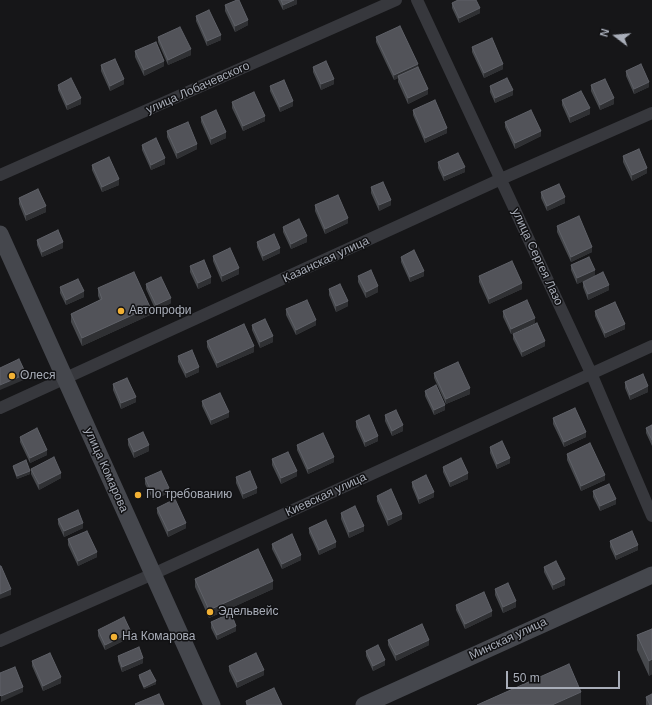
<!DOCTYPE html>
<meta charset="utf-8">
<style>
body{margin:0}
#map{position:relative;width:652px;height:705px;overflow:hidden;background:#161618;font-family:Arial,sans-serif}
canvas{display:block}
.north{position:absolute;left:596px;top:16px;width:40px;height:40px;-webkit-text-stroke:3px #111113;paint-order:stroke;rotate:286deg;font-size:11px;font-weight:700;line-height:16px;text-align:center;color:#a8adb8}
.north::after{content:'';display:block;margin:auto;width:14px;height:18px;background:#a8adb8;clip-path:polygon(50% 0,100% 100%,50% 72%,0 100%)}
.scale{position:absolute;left:506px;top:671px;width:114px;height:18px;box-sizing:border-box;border:2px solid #a8adb8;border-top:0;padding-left:5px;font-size:12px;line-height:14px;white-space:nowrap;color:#a8adb8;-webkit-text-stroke:3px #111113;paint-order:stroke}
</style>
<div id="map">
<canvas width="652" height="705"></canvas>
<div class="north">N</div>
<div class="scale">50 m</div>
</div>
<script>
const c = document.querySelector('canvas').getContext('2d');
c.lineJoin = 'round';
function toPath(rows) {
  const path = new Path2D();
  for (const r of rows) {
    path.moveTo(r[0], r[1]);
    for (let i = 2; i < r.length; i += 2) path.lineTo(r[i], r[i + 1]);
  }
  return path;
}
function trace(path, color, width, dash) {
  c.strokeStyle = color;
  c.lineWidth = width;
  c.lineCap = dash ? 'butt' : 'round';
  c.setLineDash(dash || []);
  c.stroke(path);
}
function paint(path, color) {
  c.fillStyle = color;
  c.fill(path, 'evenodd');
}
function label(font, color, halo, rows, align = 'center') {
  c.font = font + ' Arial,sans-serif';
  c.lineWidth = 3;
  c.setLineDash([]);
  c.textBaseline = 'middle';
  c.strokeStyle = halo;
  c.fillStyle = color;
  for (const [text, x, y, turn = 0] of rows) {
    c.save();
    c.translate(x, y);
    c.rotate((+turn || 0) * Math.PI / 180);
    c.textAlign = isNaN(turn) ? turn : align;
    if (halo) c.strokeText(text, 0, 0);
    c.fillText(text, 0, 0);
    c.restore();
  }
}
const street = toPath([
 [417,0,591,373,652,516],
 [0,175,396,0],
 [0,408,501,179,652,113],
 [0,641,153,574,652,346]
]);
const secondary = toPath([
 [0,234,212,705],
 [364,705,652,575]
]);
const wall = toPath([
 [278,0,297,0,297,4,283,10],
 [452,3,480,13,459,23,452,8],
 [225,5,248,25,235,32,225,11],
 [196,16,221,40,207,46,196,21],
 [158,37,191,55,168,65,158,42],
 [376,37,418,67,428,94,408,104,398,82,398,78,394,80,376,42],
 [472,47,503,69,484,78,472,52],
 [135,51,164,66,144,76,135,57],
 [101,65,124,84,110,91,101,71],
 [313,67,334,84,321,90,313,72],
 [626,71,649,87,634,94,626,76],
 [58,85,81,104,67,110,58,90],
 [591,85,614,104,600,110,591,91],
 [270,86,293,106,280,112,270,91],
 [490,86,513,95,495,103,490,92],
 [562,100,590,114,570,123,562,105],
 [232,102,265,121,243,131,232,108],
 [413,110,447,133,425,143,413,115],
 [201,117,226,138,211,145,201,122],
 [505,122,541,136,515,149,505,127],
 [167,131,197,149,177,159,167,137],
 [142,145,165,164,151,170,142,150],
 [623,156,647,173,632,181,623,162],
 [438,162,465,172,444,181,438,168],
 [92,165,119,185,102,192,92,170],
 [371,187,391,205,379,211,371,193],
 [541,192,565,203,547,211,541,198],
 [19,198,46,212,26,221,19,204],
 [315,205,348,223,325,234,315,211],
 [557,226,592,252,571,262,557,232],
 [283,227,307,242,291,249,283,232],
 [37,240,63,248,42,257,37,245],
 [257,242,280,253,263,261,257,247],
 [213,256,239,274,222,282,213,261],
 [401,257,424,276,410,282,401,262],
 [571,265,595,276,577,284,571,270],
 [190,266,211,283,198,289,190,272],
 [358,276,378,292,366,298,358,282],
 [479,276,522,289,489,304,479,282],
 [583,282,609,290,588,300,583,287],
 [146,284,171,303,156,311,146,289],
 [60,287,84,297,66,305,60,293],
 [98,288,150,315,82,346,71,322,71,314,100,300,98,296],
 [329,289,348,306,336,312,329,295],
 [286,309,316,325,296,335,286,315],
 [503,311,535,323,511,334,503,317],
 [595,311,625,329,605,338,595,316],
 [252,325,273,342,260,348,252,330],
 [513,334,545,346,522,357,513,339],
 [207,341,254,352,217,368,207,347],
 [178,356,199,372,186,378,178,362],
 [434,373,470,394,446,404,434,378],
 [625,382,648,392,630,400,625,388],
 [113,384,136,402,121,409,113,390],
 [425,391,445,410,434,415,425,396],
 [202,401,229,417,211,425,202,406],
 [385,415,403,431,392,436,385,421],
 [553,418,586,437,564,447,553,424],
 [356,421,378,441,365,447,356,427],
 [652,425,652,446,646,433,646,428],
 [20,437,47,455,30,463,20,442],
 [128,439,149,451,134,458,128,445],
 [297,445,334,462,308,474,297,450],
 [490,447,510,463,497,469,490,453],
 [567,454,605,480,581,491,567,460],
 [272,459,297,476,281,484,272,465],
 [13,466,30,474,17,479,13,468],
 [443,467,468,479,450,487,443,472],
 [31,469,61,478,39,490,31,474],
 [236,477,257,493,243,499,236,483],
 [145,478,169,493,153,500,145,484],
 [412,482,434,497,419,504,412,487],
 [593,491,616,504,600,511,593,497],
 [377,496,402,519,388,526,377,501],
 [157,508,186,528,168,537,157,513],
 [341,513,364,531,349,538,341,519],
 [58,519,83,528,64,537,58,524],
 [309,528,336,547,319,555,309,533],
 [68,539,97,557,78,566,68,545],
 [610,541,638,550,616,560,610,547],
 [272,544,301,560,282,569,272,549],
 [544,567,565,585,553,590,544,572],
 [195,579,273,589,209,618,195,587],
 [495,589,516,607,503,613,495,595],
 [456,605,492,616,465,629,456,610],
 [211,622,236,631,217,640,211,628],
 [652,629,652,674,649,676,637,650,637,635],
 [98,630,131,637,105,650,98,636],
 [388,640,429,645,396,661,388,645],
 [366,651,385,665,373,671,366,656],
 [118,656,143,663,122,672,118,661],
 [32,661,61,683,43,691,32,666],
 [229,666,264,675,237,688,229,671],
 [139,675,156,684,144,689,139,678],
 [646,697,652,705,646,705]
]);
const shadedWall = toPath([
 [294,0,297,0,297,4,283,10,283,5],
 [480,8,480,13,459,23,459,18],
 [248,20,248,25,235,32,235,26],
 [221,35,221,40,207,46,207,41],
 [191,49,191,55,168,65,168,60],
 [164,61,164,66,144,76,144,70],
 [418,64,418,69,398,76,398,78,394,80,394,75],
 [503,64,503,69,484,78,484,73],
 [124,79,124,84,110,91,110,86],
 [334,79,334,84,321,90,321,84],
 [649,82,649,87,634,94,634,89],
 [428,89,428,94,408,104,408,98],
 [513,90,513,95,495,103,495,98],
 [81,98,81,104,67,110,67,105],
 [614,98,614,104,600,110,600,105],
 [293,101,293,106,280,112,280,107],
 [590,108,590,114,570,123,570,117],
 [265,116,265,121,243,131,243,126],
 [447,128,447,133,425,143,425,138],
 [541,131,541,136,515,149,515,143],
 [226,132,226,138,211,145,211,139],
 [197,144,197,149,177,159,177,153],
 [165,158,165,164,151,170,151,165],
 [465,167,465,172,444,181,444,176],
 [647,168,647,173,632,181,632,175],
 [119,179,119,185,102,192,102,187],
 [565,197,565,203,547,211,547,206],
 [391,200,391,205,379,211,379,205],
 [46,206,46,212,26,221,26,215],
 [348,218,348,223,325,234,325,229],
 [307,236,307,242,291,249,291,244],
 [63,242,63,248,42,257,42,252],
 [592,247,592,252,571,262,571,257],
 [280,248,280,253,263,261,263,256],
 [239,268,239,274,222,282,222,276],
 [595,270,595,276,577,284,577,278],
 [424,271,424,276,410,282,410,277],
 [211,277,211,283,198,289,198,283],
 [522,283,522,289,489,304,489,299],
 [609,285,609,290,588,300,588,294],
 [378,286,378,292,366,298,366,292],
 [84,291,84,297,66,305,66,300],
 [171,298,171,303,156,311,156,305],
 [348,301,348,306,336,312,336,306],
 [150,307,150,315,82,346,82,338],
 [535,318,535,323,511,334,511,329],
 [316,320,316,325,296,335,296,330],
 [625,324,625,329,605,338,605,333],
 [273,336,273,342,260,348,260,342],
 [545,341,545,346,522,357,522,352],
 [254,346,254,352,217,368,217,363],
 [199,367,199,372,186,378,186,373],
 [26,374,26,379,0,390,0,385],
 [648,386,648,392,630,400,630,395],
 [470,388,470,394,446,404,446,399],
 [136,397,136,402,121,409,121,403],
 [445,405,445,410,434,415,434,410],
 [229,412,229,417,211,425,211,420],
 [403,425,403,431,392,436,392,431],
 [586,432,586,437,564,447,564,442],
 [378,436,378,441,365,447,365,442],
 [149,445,149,451,134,458,134,452],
 [47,450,47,455,30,463,30,458],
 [334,457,334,462,308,474,308,469],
 [510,458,510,463,497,469,497,464],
 [30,471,30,474,17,479,17,476],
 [297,471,297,476,281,484,281,478],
 [61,473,61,478,39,490,39,484],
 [468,473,468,479,450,487,450,482],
 [605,475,605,480,581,491,581,486],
 [169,488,169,493,153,500,153,495],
 [257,488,257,493,243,499,243,494],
 [434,492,434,497,419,504,419,499],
 [616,499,616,504,600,511,600,506],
 [402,514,402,519,388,526,388,520],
 [83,523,83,528,64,537,64,531],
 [186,523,186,528,168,537,168,531],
 [364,526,364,531,349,538,349,532],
 [336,542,336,547,319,555,319,550],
 [638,545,638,550,616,560,616,555],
 [97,552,97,557,78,566,78,561],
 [301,555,301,560,282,569,282,564],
 [565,579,565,585,553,590,553,585],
 [273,581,273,589,209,618,209,610],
 [11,589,11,595,0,599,0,594],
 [516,601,516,607,503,613,503,607],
 [492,611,492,616,465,629,465,624],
 [236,626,236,631,217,640,217,635],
 [131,632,131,637,105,650,105,645],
 [429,640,429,645,396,661,396,655],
 [143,658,143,663,122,672,122,667],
 [652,659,652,674,649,676,649,661],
 [385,660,385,665,373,671,373,666],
 [264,670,264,675,237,688,237,682],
 [61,677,61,683,43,691,43,686],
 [156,681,156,684,144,689,144,687],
 [23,687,23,692,1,702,1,696],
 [581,692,581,705,552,705]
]);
const building = toPath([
 [237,0,239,0,248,20,235,26,225,5,237,0],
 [281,0,294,0,283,5,281,0],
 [458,0,476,0,480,8,459,18,452,3,458,0],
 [209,10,221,35,207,41,196,16,209,10],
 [400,26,418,64,394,75,376,37,400,26],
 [180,27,191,49,168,60,158,37,180,27],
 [492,38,503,64,484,73,472,47,492,38],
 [156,42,164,61,144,70,135,51,156,42],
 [115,59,124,79,110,86,101,65,115,59],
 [326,61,334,79,321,84,313,67,326,61],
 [641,64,649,82,634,89,626,71,641,64],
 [418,67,428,89,408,98,398,76,418,67],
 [71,78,81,98,67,105,58,85,71,78],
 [507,78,513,90,495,98,490,86,507,78],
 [605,79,614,98,600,105,591,85,605,79],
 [284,80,293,101,280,107,270,86,284,80],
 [581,91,590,108,570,117,562,100,581,91],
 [254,92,265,116,243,126,232,102,254,92],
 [435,100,447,128,425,138,413,110,435,100],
 [216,110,226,132,211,139,201,117,216,110],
 [531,110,541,131,515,143,505,122,531,110],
 [188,122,197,144,177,153,167,131,188,122],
 [156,138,165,158,151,165,142,145,156,138],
 [639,149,647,168,632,175,623,156,639,149],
 [458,153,465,167,444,176,438,162,458,153],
 [109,157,119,179,102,187,92,165,109,157],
 [383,182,391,200,379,205,371,187,383,182],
 [559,184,565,197,547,206,541,192,559,184],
 [38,189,46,206,26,215,19,198,38,189],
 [338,195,348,218,325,229,315,205,338,195],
 [579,216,592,247,571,257,557,226,579,216],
 [299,219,307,236,291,244,283,227,299,219],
 [58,230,63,242,42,252,37,240,58,230],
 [274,234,280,248,263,256,257,242,274,234],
 [230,248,239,268,222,276,213,256,230,248],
 [414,250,424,271,410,277,401,257,414,250],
 [589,257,595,270,577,278,571,265,589,257],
 [204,260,211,277,198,283,190,266,204,260],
 [512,261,522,283,489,299,479,276,512,261],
 [371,270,378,286,366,292,358,276,371,270],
 [134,272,150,307,82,338,71,314,102,299,98,288,134,272],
 [603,272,609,285,588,294,583,282,603,272],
 [161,277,171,298,156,305,146,284,161,277],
 [78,279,84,291,66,300,60,287,78,279],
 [340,284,348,301,336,306,329,289,340,284],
 [307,300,316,320,296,330,286,309,307,300],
 [527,300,535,318,511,329,503,311,527,300],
 [615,302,625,324,605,333,595,311,615,302],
 [265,319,273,336,260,342,252,325,265,319],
 [537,323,545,341,522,352,513,334,537,323],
 [244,324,254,346,217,363,207,341,244,324],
 [192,350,199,367,186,373,178,356,192,350],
 [19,359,26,374,0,385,0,368,19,359],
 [458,362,470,388,446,399,434,373,458,362],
 [643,374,648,386,630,395,625,382,643,374],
 [127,378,136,397,121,403,113,384,127,378],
 [436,385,445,405,434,410,425,391,436,385],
 [220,393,229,412,211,420,202,401,220,393],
 [575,408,586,432,564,442,553,418,575,408],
 [396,410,403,425,392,431,385,415,396,410],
 [369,415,378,436,365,442,356,421,369,415],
 [652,425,652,440,646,428,652,425],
 [37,428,47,450,30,458,20,437,37,428],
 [143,432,149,445,134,452,128,439,143,432],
 [323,433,334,457,308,469,297,445,323,433],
 [502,441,510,458,497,464,490,447,502,441],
 [590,443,605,475,581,486,567,454,590,443],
 [288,452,297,471,281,478,272,459,288,452],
 [54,457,61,473,39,484,31,469,54,457],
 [461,458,468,473,450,482,443,467,461,458],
 [26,460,30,471,17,476,13,466,26,460],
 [161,471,169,488,153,495,145,478,161,471],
 [250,471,257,488,243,494,236,477,250,471],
 [426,475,434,492,419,499,412,482,426,475],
 [609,484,616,499,600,506,593,491,609,484],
 [391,489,402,514,388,520,377,496,391,489],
 [175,499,186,523,168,531,157,508,175,499],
 [355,506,364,526,349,532,341,513,355,506],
 [78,510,83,523,64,531,58,519,78,510],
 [326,520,336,542,319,550,309,528,326,520],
 [87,531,97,552,78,561,68,539,87,531],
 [632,531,638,545,616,555,610,541,632,531],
 [292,534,301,555,282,564,272,544,292,534],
 [258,549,273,581,209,610,195,579,258,549],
 [556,561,565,579,553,585,544,567,556,561],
 [0,566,1,566,11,589,0,594,0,566],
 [508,583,516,601,503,607,495,589,508,583],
 [484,592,492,611,465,624,456,605,484,592],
 [231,613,236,626,217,635,211,622,231,613],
 [124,617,131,632,105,645,98,630,124,617],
 [422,624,429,640,396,655,388,640,422,624],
 [652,629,652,659,649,661,637,635,652,629],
 [378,645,385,660,373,666,366,651,378,645],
 [139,647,143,658,122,667,118,656,139,647],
 [50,653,61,677,43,686,32,661,50,653],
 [256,653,264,670,237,682,229,666,256,653],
 [569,664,581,692,552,705,477,705,569,664],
 [15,667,23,687,1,696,0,695,0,673,15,667],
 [150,670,156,681,144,687,139,675,150,670],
 [274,688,282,705,247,705,246,701,274,688],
 [159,694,164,705,136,705,135,704,159,694],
 [652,694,652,705,650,705,646,697,652,694]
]);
const markers = [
 [121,311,4,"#f2b134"],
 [12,376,4,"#f2b134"],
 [138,495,4,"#f2b134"],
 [210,612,4,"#f2b134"],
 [114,637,4,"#f2b134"]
];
const streetNames = [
 ["улица Лобачевского",198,88,-24],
 ["улица Сергея Лазо",537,257,65],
 ["Казанская улица",326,260,-25],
 ["улица Комарова",106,470,66],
 ["Киевская улица",326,495,-25],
 ["Минская улица",508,639,-25]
];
const poiNames = [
 ["Автопрофи",129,311],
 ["Олеся",20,376],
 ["По требованию",146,495],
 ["Эдельвейс",218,612],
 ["На Комарова",122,637]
];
trace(street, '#37383d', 12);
trace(secondary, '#45474d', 17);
paint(wall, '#47494d');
paint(shadedWall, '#2f3033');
paint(building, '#525359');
trace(building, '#5f6168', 1);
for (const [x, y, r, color] of markers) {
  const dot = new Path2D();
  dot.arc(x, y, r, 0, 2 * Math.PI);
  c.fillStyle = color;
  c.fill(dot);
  trace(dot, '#111113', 1.5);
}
label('12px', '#a8adb8', '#111113', streetNames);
label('12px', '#a8adb8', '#111113', poiNames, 'left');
</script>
